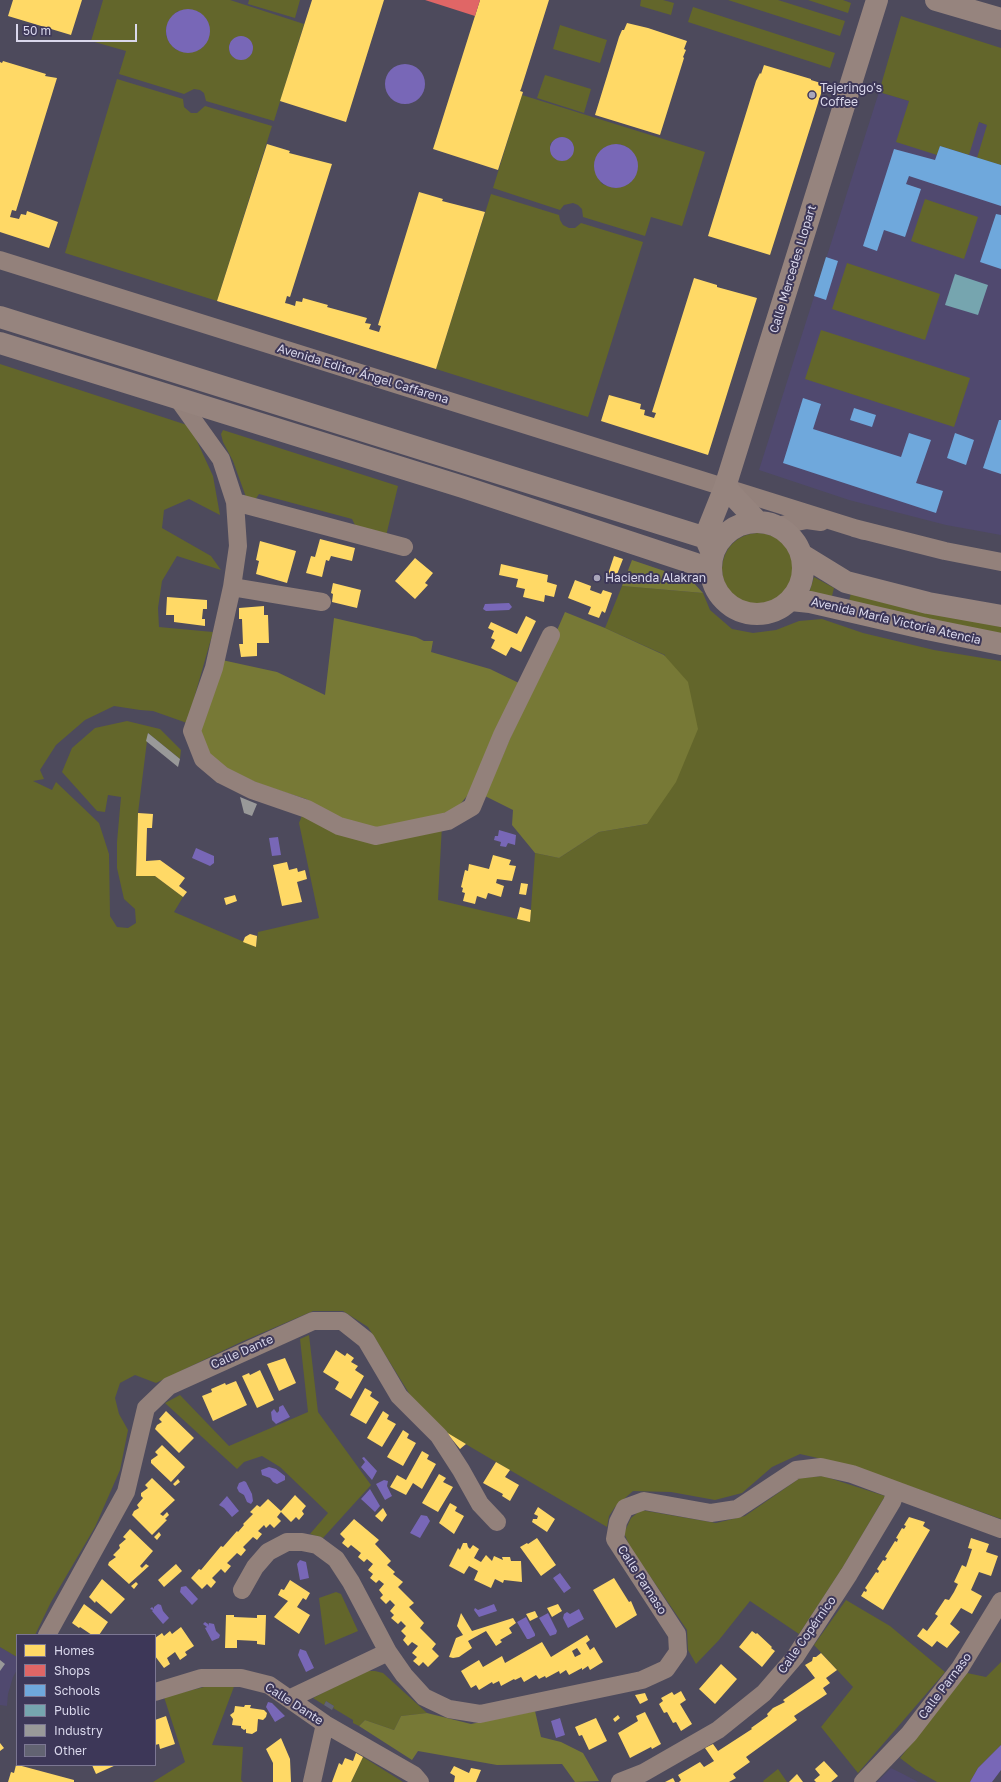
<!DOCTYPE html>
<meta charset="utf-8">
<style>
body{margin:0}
#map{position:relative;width:1001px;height:1782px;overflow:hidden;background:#4d4a5c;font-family:"Golos Text",sans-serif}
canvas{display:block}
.legend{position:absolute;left:16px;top:1634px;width:140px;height:132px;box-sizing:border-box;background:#3d3758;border:1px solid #7c7793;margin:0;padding:5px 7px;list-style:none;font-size:12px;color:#dad8ec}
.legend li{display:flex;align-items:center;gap:8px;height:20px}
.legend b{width:20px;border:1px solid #7c7793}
.scale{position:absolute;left:16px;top:24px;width:121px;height:18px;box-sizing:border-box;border:2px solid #dad8ec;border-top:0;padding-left:5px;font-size:12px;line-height:14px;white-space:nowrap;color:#dad8ec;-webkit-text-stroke:3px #3d3758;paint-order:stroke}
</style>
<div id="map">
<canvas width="1001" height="1782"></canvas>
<ul class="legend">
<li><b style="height:11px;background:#ffd966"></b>Homes</li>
<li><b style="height:11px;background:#e06666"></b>Shops</li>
<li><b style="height:11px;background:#6fa8dc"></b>Schools</li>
<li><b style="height:11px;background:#76a5af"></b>Public</li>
<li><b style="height:11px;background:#999"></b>Industry</li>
<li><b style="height:11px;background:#626372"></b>Other</li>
</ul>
<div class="scale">50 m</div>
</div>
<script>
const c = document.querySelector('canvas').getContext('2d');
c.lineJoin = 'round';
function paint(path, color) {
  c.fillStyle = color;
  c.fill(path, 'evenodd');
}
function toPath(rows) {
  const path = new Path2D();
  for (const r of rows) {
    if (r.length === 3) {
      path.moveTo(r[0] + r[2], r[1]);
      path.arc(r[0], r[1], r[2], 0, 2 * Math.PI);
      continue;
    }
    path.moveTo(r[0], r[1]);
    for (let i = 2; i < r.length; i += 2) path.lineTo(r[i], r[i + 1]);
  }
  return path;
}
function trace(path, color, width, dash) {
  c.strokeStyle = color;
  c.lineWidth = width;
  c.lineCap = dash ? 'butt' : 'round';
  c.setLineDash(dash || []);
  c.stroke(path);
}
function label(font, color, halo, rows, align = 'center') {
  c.font = font + ' "Golos Text",sans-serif';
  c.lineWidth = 4;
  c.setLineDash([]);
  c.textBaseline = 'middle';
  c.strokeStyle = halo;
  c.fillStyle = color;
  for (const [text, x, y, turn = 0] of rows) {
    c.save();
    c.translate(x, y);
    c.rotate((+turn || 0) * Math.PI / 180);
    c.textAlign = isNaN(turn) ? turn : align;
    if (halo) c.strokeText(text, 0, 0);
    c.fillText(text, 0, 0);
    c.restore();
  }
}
const built = toPath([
 [879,92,1001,129,1001,535,946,525,849,500,759,470],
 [0,1647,17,1657,17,1670,13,1677,8,1694,7,1706,0,1705],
 [891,1768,905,1775,918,1782,877,1782]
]);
const green = toPath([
 [103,0,230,0,304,24,274,121,206,101,204,93,200,90,194,89,184,94,119,74,126,51,91,41],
 [178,11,197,11,206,19,208,23,207,40,203,47,196,51,182,52,175,49,169,42,166,35,166,27,173,15],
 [233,39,253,45,252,53,235,58,232,56,230,53,229,45],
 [249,0,300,0,295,18,248,4],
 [641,0,663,0,674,3,671,15,640,6],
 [728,0,778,0,845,21,840,36],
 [808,0,843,0,851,3,848,13],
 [693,7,835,53,830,68,688,22],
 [901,16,1001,48,1001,165,977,158,987,125,979,122,969,155,940,146,937,155,896,142,909,101,879,92],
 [560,25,607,40,600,63,553,49],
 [545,75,591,89,584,113,537,98],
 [117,79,183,99,184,107,191,113,197,113,205,106,272,126,217,301,65,253],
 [522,95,705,152,682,226,651,217,645,236,583,217,582,209,578,205,573,203,564,205,560,210,493,188],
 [560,137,564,137,571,141,574,148,570,158,563,161,555,159,550,144,553,141],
 [619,144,627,147,633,153,637,161,637,170,635,176,630,183,615,188,611,187,602,184,597,176,595,162,603,148],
 [491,194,559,215,560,220,563,225,569,228,575,228,581,223,643,242,588,417,436,369],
 [925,199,978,217,964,259,911,241],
 [847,263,940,294,925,340,832,309],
 [821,330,970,378,954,427,805,379],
 [0,364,190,426,213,476,220,515,189,499,164,510,162,528,211,556,221,570,177,556,162,581,158,608,159,627,213,632,187,723,153,711,140,710,114,706,85,720,56,745,40,770,44,779,33,781,52,790,56,782,99,823,109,854,110,916,117,927,128,928,136,923,135,909,124,899,117,868,117,842,121,797,108,795,105,812,97,811,62,772,72,748,95,728,127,721,160,729,181,750,180,759,148,733,138,813,136,875,155,876,183,897,174,912,256,947,258,932,319,918,299,823,303,813,442,825,438,900,530,922,535,853,559,858,599,832,647,824,665,655,605,628,622,586,703,593,710,610,732,629,753,633,776,630,799,621,822,619,863,633,934,650,1001,661,1001,1519,853,1466,800,1454,772,1467,742,1493,715,1500,671,1492,633,1491,615,1507,609,1516,607,1527,445,1432,412,1398,368,1327,343,1311,313,1311,241,1342,156,1383,135,1375,120,1383,115,1398,119,1414,128,1430,120,1470,95,1527,51,1602,35,1635,17,1635,17,1657,0,1647],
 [223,430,398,486,386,536,357,529,352,519,259,494,255,500,246,497,233,461,223,442,221,434],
 [758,569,36],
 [814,577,834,588,832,596,809,593],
 [851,593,1001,626,1001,635,849,601],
 [309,1335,318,1412,371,1485,323,1538,310,1534,328,1513,280,1467,262,1456,244,1462,237,1469,165,1403,180,1395,229,1446,308,1412,300,1339],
 [823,1476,885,1496,843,1567,799,1634,750,1601,719,1640,696,1664,688,1650,687,1630,630,1547,624,1533,631,1518,641,1510,716,1523,745,1516,800,1478],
 [336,1592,341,1594,358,1631,325,1645,319,1598],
 [846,1600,890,1626,945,1672,858,1773,821,1727,853,1687,814,1645],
 [1001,1662,1001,1745,978,1768,970,1782,937,1782,916,1770,900,1758,967,1673,986,1677],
 [365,1671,375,1671,383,1673,427,1713,401,1716,394,1730,365,1720,359,1726,353,1723,353,1720,333,1708,334,1706,326,1701,324,1705,313,1698],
 [235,1684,212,1745,243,1747,241,1780,243,1782,153,1782,185,1762,164,1697,208,1686],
 [363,1757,403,1782,351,1782],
 [778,1769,787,1782,764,1782,763,1781]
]);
const forest = toPath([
 [632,560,691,580,703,593,622,586],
 [565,612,605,628,664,655,688,682,698,729,676,782,647,824,599,832,559,858,535,853,512,825,513,810,485,796],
 [334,618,416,637,424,641,433,641,431,652,490,669,523,685,471,791,458,807,432,819,376,830,337,821,306,799,265,786,212,764,201,741,200,721,222,660,277,672,325,695],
 [535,1711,541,1737,561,1742,583,1753,599,1781,575,1782,562,1764,497,1765,418,1751,412,1760,359,1726,365,1720,394,1730,401,1716,427,1713,471,1724]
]);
const water = toPath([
 [188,31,22],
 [241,48,12],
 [405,84,20],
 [562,149,12],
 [616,166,22],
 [509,603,512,607,509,610,486,611,483,609,485,604],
 [499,830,516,835,515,845,508,843,506,847,500,846,501,842,494,840,495,836,498,836],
 [278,837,281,855,272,856,269,838],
 [196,848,214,856,214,863,210,866,192,858],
 [283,1405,290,1417,276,1424,272,1420,271,1412,274,1409,277,1413,279,1411,279,1407],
 [364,1457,377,1471,372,1480,361,1467,365,1462,362,1458],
 [269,1467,276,1469,285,1476,285,1480,277,1484,273,1482,270,1478,262,1475,261,1470],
 [384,1480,388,1481,387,1486,392,1496,385,1500,376,1484],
 [244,1481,246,1482,252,1494,253,1501,251,1504,247,1502,244,1495,239,1492,237,1488,239,1483],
 [370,1489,380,1506,375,1512,361,1499],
 [227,1496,239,1511,232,1517,224,1508,219,1505],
 [421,1515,427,1516,430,1521,420,1538,410,1533],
 [300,1560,306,1562,309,1578,300,1580,297,1564],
 [560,1573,571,1588,564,1593,553,1578],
 [186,1586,198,1599,192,1605,180,1592,181,1587],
 [158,1604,161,1605,163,1611,169,1618,163,1624,152,1611,153,1610,150,1609,152,1607,154,1609,154,1607],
 [494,1604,497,1611,479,1617,474,1610,475,1608,478,1610],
 [579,1609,584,1619,568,1628,563,1618,564,1614,567,1612,570,1614],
 [548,1613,557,1631,556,1634,550,1636,539,1618],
 [526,1617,535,1634,535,1636,529,1639,527,1639,517,1622],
 [205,1622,208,1624,208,1626,209,1623,214,1624,216,1631,220,1635,219,1638,212,1641,205,1628,207,1627,203,1624],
 [300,1649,306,1651,314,1668,306,1672,298,1655],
 [268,1702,272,1703,285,1716,275,1722,266,1707],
 [560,1718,565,1735,556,1738,551,1721],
 [1001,1745,1001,1770,992,1782,970,1782,978,1768]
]);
const homes = toPath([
 [13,0,82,0,71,35,8,16],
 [312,0,384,0,346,122,280,101],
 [480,0,549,0,521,89,520,91,523,92,498,170,433,149],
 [627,23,648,28,687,41,684,49,686,50,683,57,684,58,660,135,595,115,619,37,622,30,624,30],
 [3,61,46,74,45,76,57,78,16,211,12,210,10,217,19,219,21,214,26,215,27,211,58,222,49,248,0,232,0,62,2,63],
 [764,65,811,79,811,80,824,84,770,255,708,236,756,81,760,73,761,74],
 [267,144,290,151,289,153,332,164,290,297,287,296,285,303,289,304,295,306,296,301,302,302,303,298,328,305,327,307,367,318,365,323,371,324,369,329,379,332,381,326,378,325,419,192,443,199,442,201,485,212,436,369,217,301],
 [694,278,717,285,717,287,757,298,708,455,601,421,609,395,641,404,640,409,645,410,644,415,654,418,656,413,652,412],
 [320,539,355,548,352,561,331,556,329,561,326,560,322,577,306,573,311,556,315,557],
 [260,541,296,551,287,583,256,574,259,561,256,560],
 [614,556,623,559,616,577,608,574],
 [415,558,433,573,425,583,428,585,415,599,395,581],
 [501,564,548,575,547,582,557,585,554,597,545,595,544,602,523,597,525,589,516,587,518,579,499,575],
 [575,580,591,586,590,590,601,594,603,590,612,593,605,613,602,611,599,618,588,614,591,607,568,598],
 [333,583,361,590,357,608,332,602,333,594,331,593],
 [167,597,207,600,207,609,203,609,202,619,205,619,205,626,174,622,174,615,166,615],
 [264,606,264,615,268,615,269,643,257,643,257,656,241,657,239,644,243,644,242,619,239,619,239,608],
 [526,616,536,621,521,652,511,647,506,656,491,648,495,640,491,638,494,631,488,628,491,622,517,634],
 [138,813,153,814,152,828,147,828,146,861,160,860,185,878,179,886,187,892,183,897,155,876,136,876],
 [493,855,511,860,509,865,516,866,512,881,497,879,496,883,504,886,501,897,488,893,486,899,477,896,475,904,463,901,465,893,462,892,463,888,461,887,465,870,468,871,469,864,489,869],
 [287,862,289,870,297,868,298,872,305,870,307,879,297,882,302,902,282,906,273,865],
 [521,883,528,884,526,895,519,894],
 [235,895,237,901,226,905,224,898],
 [520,907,531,910,530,922,517,919],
 [250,934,257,936,256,947,243,942,245,937],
 [336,1350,345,1356,347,1353,354,1358,351,1362,358,1366,355,1370,364,1376,351,1399,335,1389,339,1382,323,1372],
 [285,1358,296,1383,279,1391,267,1364],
 [260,1370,274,1400,257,1408,242,1376,249,1373,250,1375],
 [236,1381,247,1405,213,1421,202,1396,212,1392,211,1389,225,1383,226,1385],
 [365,1388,372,1392,370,1396,379,1402,366,1424,350,1415],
 [166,1411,194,1438,179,1453,155,1429,157,1425,162,1422,159,1419],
 [383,1411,389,1415,387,1419,396,1424,382,1447,367,1438],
 [403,1430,409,1434,407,1438,416,1443,403,1466,387,1457],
 [446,1432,466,1444,460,1449],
 [162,1445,185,1467,171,1482,151,1463,151,1460,158,1455,155,1452],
 [422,1451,429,1455,427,1459,436,1464,422,1489,413,1483,406,1495,390,1487,397,1475,406,1480],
 [496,1462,510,1470,505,1477,519,1485,510,1501,502,1496,503,1494,483,1483],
 [439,1474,446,1478,443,1482,453,1487,438,1512,422,1503],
 [152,1478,175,1500,160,1514,163,1516,167,1512,169,1515,165,1519,167,1520,152,1535,132,1515,134,1511,139,1508,137,1505,143,1498,141,1496,141,1493,148,1488,145,1485],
 [178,1479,180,1482,175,1486,173,1484],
 [295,1495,306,1506,302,1511,304,1514,299,1520,296,1517,291,1522,281,1512,277,1517,281,1521,274,1528,270,1524,266,1528,264,1525,258,1531,262,1534,257,1540,253,1537,243,1547,246,1550,241,1556,237,1553,227,1563,231,1566,225,1573,221,1569,212,1578,216,1582,211,1588,207,1584,202,1589,191,1578,199,1569,201,1570,221,1546,223,1547,237,1531,238,1532,244,1525,243,1524,253,1514,250,1512,257,1505,260,1507,268,1499,281,1511],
 [450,1503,457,1507,455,1511,464,1516,454,1534,439,1523],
 [538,1507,555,1519,547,1532,532,1522,533,1519,537,1519,538,1516,534,1514],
 [383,1508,387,1515,382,1522,375,1516],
 [909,1517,925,1522,923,1526,930,1530,883,1610,861,1596,864,1591,866,1592,867,1590,865,1588,876,1572,878,1573,879,1571,877,1569,883,1560,885,1561,887,1558,885,1557,895,1541,897,1542,898,1539,896,1538,902,1528,904,1529,906,1526,904,1525],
 [354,1519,379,1540,375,1544,391,1561,387,1565,395,1572,393,1574,403,1582,398,1587,414,1603,409,1607,424,1623,420,1628,436,1644,432,1649,439,1656,428,1667,423,1662,419,1666,413,1661,417,1657,412,1653,418,1646,412,1642,408,1646,403,1640,406,1636,401,1631,406,1626,401,1621,398,1624,391,1618,394,1615,390,1611,395,1605,390,1600,386,1604,380,1598,383,1595,379,1590,384,1584,379,1580,376,1583,370,1578,373,1574,368,1570,373,1564,367,1559,364,1562,358,1557,361,1553,351,1545,348,1548,342,1543,345,1539,340,1534],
 [130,1529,153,1551,140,1566,142,1568,146,1564,149,1566,129,1584,108,1565,109,1562,116,1557,113,1555,120,1548,119,1545,126,1539,123,1537],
 [159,1532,161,1535,157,1540,154,1537],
 [537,1538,556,1565,541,1576,520,1547,527,1543,528,1544],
 [971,1538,989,1544,986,1552,998,1556,991,1576,979,1572,971,1590,982,1596,972,1614,961,1608,950,1624,960,1632,947,1648,937,1641,932,1647,917,1636,923,1628,927,1631,938,1616,935,1614,945,1599,949,1600,954,1592,958,1584,954,1582,962,1565,966,1567,972,1549,968,1548],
 [463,1543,467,1543,468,1547,470,1549,473,1545,479,1549,474,1558,481,1562,486,1555,492,1561,494,1556,503,1560,502,1557,510,1557,511,1561,521,1561,522,1582,504,1580,503,1583,495,1579,491,1588,474,1580,478,1571,469,1566,464,1574,449,1566,458,1548,460,1550],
 [176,1564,182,1571,164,1587,158,1580],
 [614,1578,629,1602,631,1601,637,1615,616,1628,593,1590],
 [102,1579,125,1599,111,1614,96,1601,95,1603,89,1597],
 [290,1580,310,1593,306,1600,303,1598,297,1607,310,1615,299,1634,274,1617,288,1601,278,1595,281,1589,284,1590],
 [136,1582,138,1584,134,1589,131,1586],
 [84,1604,108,1622,99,1635,92,1635,80,1627,79,1628,72,1623],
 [558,1604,562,1611,552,1617,547,1608],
 [535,1611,538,1617,530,1621,526,1614],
 [461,1613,472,1631,513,1618,516,1623,509,1628,512,1633,500,1640,502,1642,496,1646,486,1631,468,1641,472,1648,459,1657,453,1658,449,1657,456,1638,463,1635,457,1626],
 [226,1615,234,1615,234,1617,257,1618,257,1615,266,1615,265,1645,257,1644,257,1641,237,1640,237,1648,225,1648],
 [181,1627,194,1646,185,1652,187,1655,180,1660,175,1652,167,1658,170,1664,164,1668,155,1656,155,1638,162,1633,164,1636,170,1631,172,1634],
 [752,1631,756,1634,757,1633,772,1647,771,1648,775,1651,762,1667,739,1647],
 [587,1635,590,1640,586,1643,590,1650,594,1647,603,1662,590,1670,588,1666,582,1670,582,1668,569,1675,566,1670,560,1674,559,1671,546,1678,545,1676,539,1679,536,1675,524,1682,521,1677,515,1680,514,1679,501,1686,499,1681,493,1684,492,1682,479,1690,476,1685,471,1688,461,1671,479,1660,483,1667,502,1656,505,1663,542,1642,551,1657],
 [577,1648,581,1654,575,1657,572,1651],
 [821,1653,837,1670,826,1678,830,1683,823,1688,827,1694,794,1716,797,1720,746,1757,750,1762,733,1774,736,1778,729,1782,679,1782,681,1780,678,1775,700,1762,704,1767,714,1761,705,1748,713,1744,718,1751,752,1729,751,1728,768,1716,767,1714,773,1708,785,1702,783,1700,815,1678,805,1665,812,1661,813,1657,816,1657],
 [721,1664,737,1679,715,1704,699,1689],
 [681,1691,686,1700,680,1704,692,1724,681,1731,676,1722,673,1723,667,1712,664,1713,659,1704,663,1701,661,1698,672,1692,674,1695],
 [645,1693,648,1700,640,1704,635,1695],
 [245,1705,251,1705,250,1708,264,1710,267,1713,266,1717,263,1720,258,1719,257,1731,252,1734,246,1733,246,1729,244,1730,241,1728,241,1726,232,1725,233,1719,230,1715,234,1712,235,1706,244,1707],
 [645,1712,661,1744,652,1749,651,1747,630,1758,618,1733,638,1721,636,1716],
 [618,1715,620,1718,615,1722,613,1719],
 [166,1716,175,1744,160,1749,159,1744,155,1745,155,1720],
 [596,1718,607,1741,589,1750,582,1735,579,1736,575,1727],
 [281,1738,290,1759,291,1782,273,1782,273,1763,266,1749],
 [0,1743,4,1748,0,1751],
 [356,1753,363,1757,351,1782,332,1782,339,1763,342,1765,345,1758,353,1761],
 [824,1761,838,1776,831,1782,816,1782,814,1780,820,1775,815,1769],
 [16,1765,18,1765,74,1780,74,1782,8,1782,11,1772,14,1773],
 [92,1765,116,1765,96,1774],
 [454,1766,469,1773,471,1768,481,1770,476,1782,454,1782,455,1776,450,1773],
 [797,1774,803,1782,789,1782],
 [673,1778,675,1782,665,1782]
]);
const shops = toPath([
 [425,0,480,0,475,16]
]);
const schools = toPath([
 [940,146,1001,165,1001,206,909,176,906,184,921,189,905,237,884,230,877,251,863,246,894,149,935,160],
 [996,214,1001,215,1001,269,980,262],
 [826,257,838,261,826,300,814,296],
 [803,398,821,404,813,429,901,457,909,433,931,440,916,483,943,491,936,513,783,463],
 [854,408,876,415,872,427,850,420],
 [999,420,1001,420,1001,474,983,468],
 [955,433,974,440,966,465,947,458]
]);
const public = toPath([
 [955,274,988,285,978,315,945,305]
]);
const industry = toPath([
 [148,733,180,759,178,767,146,741],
 [240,797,257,804,252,816,244,813],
 [0,1660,5,1664,0,1671]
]);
const building = toPath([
 [326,1701,334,1706,332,1710,324,1705]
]);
const street = toPath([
 [0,260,864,531],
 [178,399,221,459,235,502,404,547],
 [235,502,238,546,232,587,322,602],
 [776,526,807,520,821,522],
 [854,528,945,551,1001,562],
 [232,587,214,668,192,731,203,759,222,775,252,790,307,809,339,826,376,836,448,821,472,807,502,735,551,635],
 [242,1590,255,1567,268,1552,287,1542,302,1542,317,1545,336,1559,351,1582,388,1652,404,1675,424,1697,449,1709,480,1714,642,1680,666,1669,678,1652,677,1634,615,1539,618,1522,625,1508,644,1501,711,1513,737,1509,796,1470,821,1467,852,1474,1001,1529],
 [47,1635,126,1492,146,1408,169,1386,313,1321,342,1321,366,1340,399,1396,439,1436,461,1470,480,1504,497,1522],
 [155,1692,201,1678,241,1678,269,1685,325,1724,414,1775,420,1782],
 [289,1699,388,1652],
 [312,1782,325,1724],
 [620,1782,643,1773,718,1730,764,1693,795,1657,849,1574,892,1502,896,1491],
 [863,1782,909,1734,960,1668,1001,1601]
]);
const secondary = toPath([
 [936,0,1001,19],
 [0,317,719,542],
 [0,343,463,487,711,569],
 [725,487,758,522],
 [757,568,46],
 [711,551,705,537,725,487,877,0],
 [802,555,846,582,928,603,1001,616],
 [791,600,810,602,927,629,1001,644]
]);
const markers = [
 [812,95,4,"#a9a6ba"],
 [597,578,4,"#a9a6ba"]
];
const poiNames = [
 ["Tejeringo's",820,88],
 ["Coffee",820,102],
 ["Hacienda Alakran",605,578]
];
const streetNames = [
 ["Calle Mercedes Llopart",793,269,-73],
 ["Avenida Editor Ángel Caffarena",363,374,17],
 ["Avenida María Victoria Atencia",896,621,13],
 ["Calle Dante",242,1352,-24],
 ["Calle Parnaso",642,1580,57],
 ["Calle Copérnico",807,1635,-55],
 ["Calle Parnaso",945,1686,-53],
 ["Calle Dante",294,1704,33]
];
paint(built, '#50496f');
paint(green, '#63662b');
paint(forest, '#777936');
paint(water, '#7867b7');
paint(homes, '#ffd966');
paint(shops, '#e06666');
paint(schools, '#6fa8dc');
paint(public, '#76a5af');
paint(industry, '#999');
paint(building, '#626372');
trace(street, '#93817b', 18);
trace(secondary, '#96847e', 22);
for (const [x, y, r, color] of markers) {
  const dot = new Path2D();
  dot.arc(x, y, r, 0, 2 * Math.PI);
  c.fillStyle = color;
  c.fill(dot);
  trace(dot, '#3d3758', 1.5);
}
label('12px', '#dad8ec', '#3d3758', poiNames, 'left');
label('12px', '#dad8ec', '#3d3758', streetNames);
</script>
